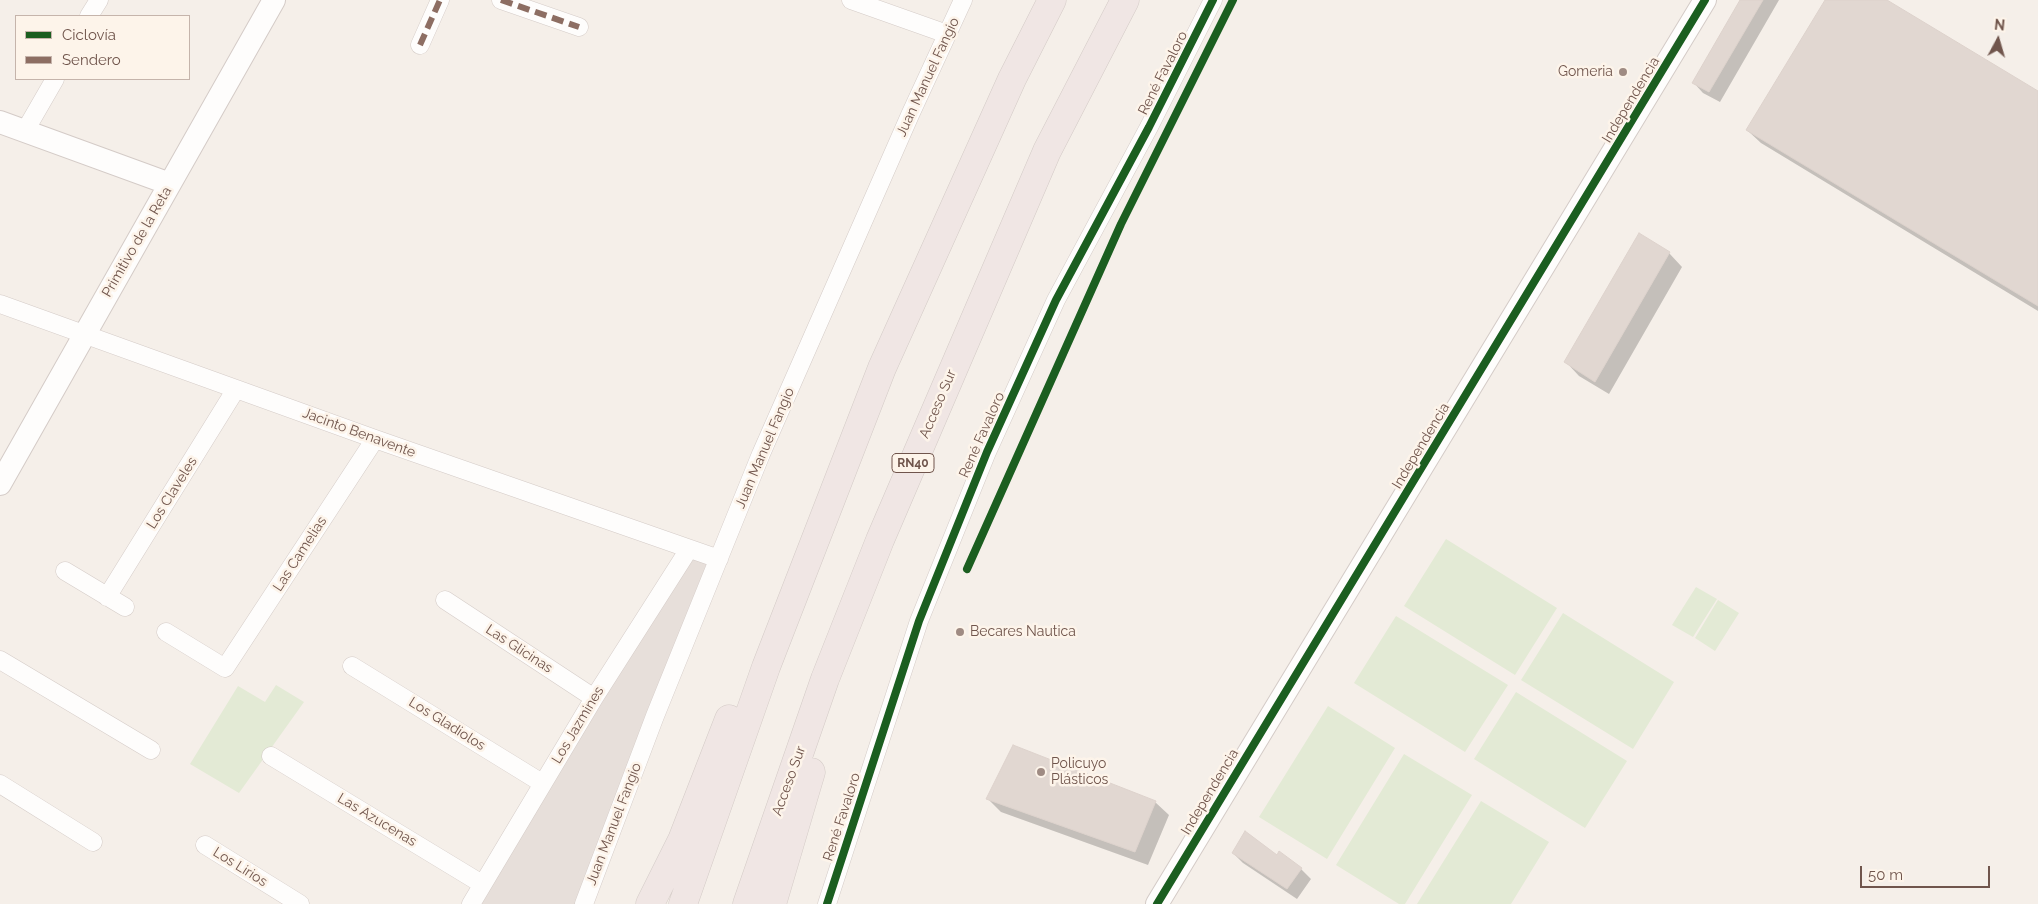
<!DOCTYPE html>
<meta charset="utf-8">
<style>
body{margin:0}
#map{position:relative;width:2038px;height:904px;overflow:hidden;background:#f5efe9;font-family:Raleway,sans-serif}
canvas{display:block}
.legend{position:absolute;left:15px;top:15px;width:175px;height:65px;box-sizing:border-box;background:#fdf4ea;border:1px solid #c5b4ab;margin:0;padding:6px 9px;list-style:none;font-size:15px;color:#70554c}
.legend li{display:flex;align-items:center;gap:10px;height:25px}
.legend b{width:25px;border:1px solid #c5b4ab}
.north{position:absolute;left:1973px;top:15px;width:50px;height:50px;-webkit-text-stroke:4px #fdf4ea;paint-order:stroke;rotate:6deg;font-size:14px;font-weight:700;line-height:20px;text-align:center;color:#70554c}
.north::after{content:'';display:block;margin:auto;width:18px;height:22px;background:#70554c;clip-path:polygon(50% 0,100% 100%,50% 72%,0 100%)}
.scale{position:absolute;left:1860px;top:866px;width:130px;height:22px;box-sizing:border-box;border:2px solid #70554c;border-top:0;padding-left:6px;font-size:15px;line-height:18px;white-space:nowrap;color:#70554c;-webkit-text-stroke:4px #fdf4ea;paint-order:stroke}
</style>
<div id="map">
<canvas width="2038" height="904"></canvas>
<ul class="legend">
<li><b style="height:6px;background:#1b5e20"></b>Ciclovía</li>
<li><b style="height:6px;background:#8d6e63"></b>Sendero</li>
</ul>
<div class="north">N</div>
<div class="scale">50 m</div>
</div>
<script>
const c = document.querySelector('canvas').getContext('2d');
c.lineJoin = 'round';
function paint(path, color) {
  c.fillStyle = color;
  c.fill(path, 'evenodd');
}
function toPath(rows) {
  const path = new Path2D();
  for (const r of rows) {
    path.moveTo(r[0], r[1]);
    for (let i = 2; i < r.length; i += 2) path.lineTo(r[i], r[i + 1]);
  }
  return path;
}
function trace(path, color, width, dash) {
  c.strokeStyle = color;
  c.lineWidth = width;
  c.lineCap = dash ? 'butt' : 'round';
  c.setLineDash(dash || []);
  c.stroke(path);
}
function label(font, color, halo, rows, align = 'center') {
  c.font = font + ' Raleway,sans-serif';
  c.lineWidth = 5;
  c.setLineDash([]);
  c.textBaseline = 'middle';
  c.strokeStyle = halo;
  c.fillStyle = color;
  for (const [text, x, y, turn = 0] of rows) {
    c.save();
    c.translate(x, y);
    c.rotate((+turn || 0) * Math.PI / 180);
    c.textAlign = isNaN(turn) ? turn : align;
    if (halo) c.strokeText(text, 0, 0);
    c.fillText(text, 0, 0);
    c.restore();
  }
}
const industrial = toPath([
 [689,549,719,559,584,904,471,904]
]);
const green = toPath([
 [1446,539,1557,608,1515,675,1404,606],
 [1696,587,1717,599,1693,637,1672,625],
 [1718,600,1739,613,1715,651,1695,638],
 [1563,613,1674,682,1633,749,1521,680],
 [1396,616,1508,685,1465,752,1354,683],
 [276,685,304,702,239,793,190,764,238,686,265,702],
 [1516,692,1627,761,1585,828,1474,759],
 [1328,706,1395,748,1327,859,1259,817],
 [1404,754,1472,795,1405,904,1399,904,1336,865],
 [1481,801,1549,842,1511,904,1417,904]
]);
const shadow = toPath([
 [1742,0,1779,0,1720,102,1703,93,1693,82],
 [1826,0,1884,0,2038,93,2038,311,1761,143,1747,130],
 [1669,253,1682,267,1609,394,1579,376,1566,362],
 [987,798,1155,802,1169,815,1148,865,1001,812],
 [1233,853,1301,869,1311,879,1297,899,1243,863]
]);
const building = toPath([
 [1740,0,1763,0,1709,92,1692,83,1740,0],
 [1825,0,1887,0,2038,91,2038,306,1746,130,1825,0],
 [1639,233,1670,252,1595,382,1564,362,1639,233],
 [1013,745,1156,801,1135,852,986,799,1013,745],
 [1245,831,1277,855,1279,851,1302,868,1287,889,1232,853,1245,831]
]);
const minor = toPath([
 [501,0,579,27],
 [851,0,947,34],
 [89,16,99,0],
 [420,45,440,0],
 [25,131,55,79],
 [0,304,375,439,719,559],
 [65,571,125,607],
 [107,597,236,389],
 [445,600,594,698],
 [166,632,225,668,375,439],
 [0,660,151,750],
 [352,666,542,783],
 [271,756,482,884],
 [0,784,93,842],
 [205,845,300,904],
 [471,904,594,698,689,549],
 [584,904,655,716,761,454,910,115,963,0],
 [827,904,919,621,987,452,1056,300,1149,127,1213,0]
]);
const tertiary = toPath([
 [0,122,170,184],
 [0,484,274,0],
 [1157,904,1705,0]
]);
const motorway = toPath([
 [650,904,682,840,729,719],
 [683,904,766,667,882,368,1012,79,1052,0],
 [747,904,825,679,880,540,1047,151,1125,0],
 [772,904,811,772]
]);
const quiet = toPath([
 [501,0,579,27],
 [420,45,440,0]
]);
const cycleway = toPath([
 [967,569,1121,224,1233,0],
 [827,904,919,621,987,452,1056,300,1149,127,1213,0],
 [1157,904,1705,0]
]);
const markers = [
 [1623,72,5,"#9f8b83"],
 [960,632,5,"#9f8b83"],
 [1041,772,5,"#9f8b83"]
];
const shields = [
 [913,463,42]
];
const shieldNames = [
 ["RN40",913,463]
];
const poiNames = [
 ["Gomeria",1613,72,"right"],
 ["Becares Nautica",970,632],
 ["Policuyo",1051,764],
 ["Plásticos",1051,780]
];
const streetNames = [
 ["René Favaloro",1163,73,-63],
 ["Juan Manuel Fangio",928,77,-65],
 ["Independencia",1631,100,-59],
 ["Primitivo de la Reta",137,242,-60],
 ["Acceso Sur",938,404,-67],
 ["Jacinto Benavente",359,433,20],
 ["René Favaloro",982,435,-66],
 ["Independencia",1421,446,-59],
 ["Juan Manuel Fangio",765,448,-67],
 ["Los Claveles",172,493,-58],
 ["Las Camelias",300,554,-57],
 ["Las Glicinas",519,649,33],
 ["Los Gladiolos",447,724,32],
 ["Los Jazmines",578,725,-59],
 ["Acceso Sur",789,781,-70],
 ["Independencia",1210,792,-59],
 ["René Favaloro",842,817,-72],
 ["Las Azucenas",377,820,31],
 ["Juan Manuel Fangio",614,824,-69],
 ["Los Lirios",240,867,32]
];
paint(industrial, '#e7dfda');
paint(green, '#e3ead5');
paint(shadow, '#0003');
paint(building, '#e1d7d1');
trace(building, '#ddd2cc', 1);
trace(minor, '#d4cbc7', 19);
trace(tertiary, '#d4cbc7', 24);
trace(motorway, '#d3cac6', 29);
trace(minor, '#fefdfc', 18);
trace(tertiary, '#fefdfc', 22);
trace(motorway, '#f0e6e4', 28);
trace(quiet, '#8d6e63', 6, [12, 6]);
trace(cycleway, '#1b5e20', 8);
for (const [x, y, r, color] of markers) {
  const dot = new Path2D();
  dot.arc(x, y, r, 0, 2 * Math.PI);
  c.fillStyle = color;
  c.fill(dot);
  trace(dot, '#fdf4ea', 2);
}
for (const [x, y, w] of shields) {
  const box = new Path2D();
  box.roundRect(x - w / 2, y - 9.5, w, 19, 4);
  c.fillStyle = '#fdf4ea';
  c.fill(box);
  trace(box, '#70554c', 1);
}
label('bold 12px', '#70554c', null, shieldNames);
label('14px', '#70554c', '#fdf4ea', poiNames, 'left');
label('14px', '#70554c', '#fdf4ea', streetNames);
</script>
